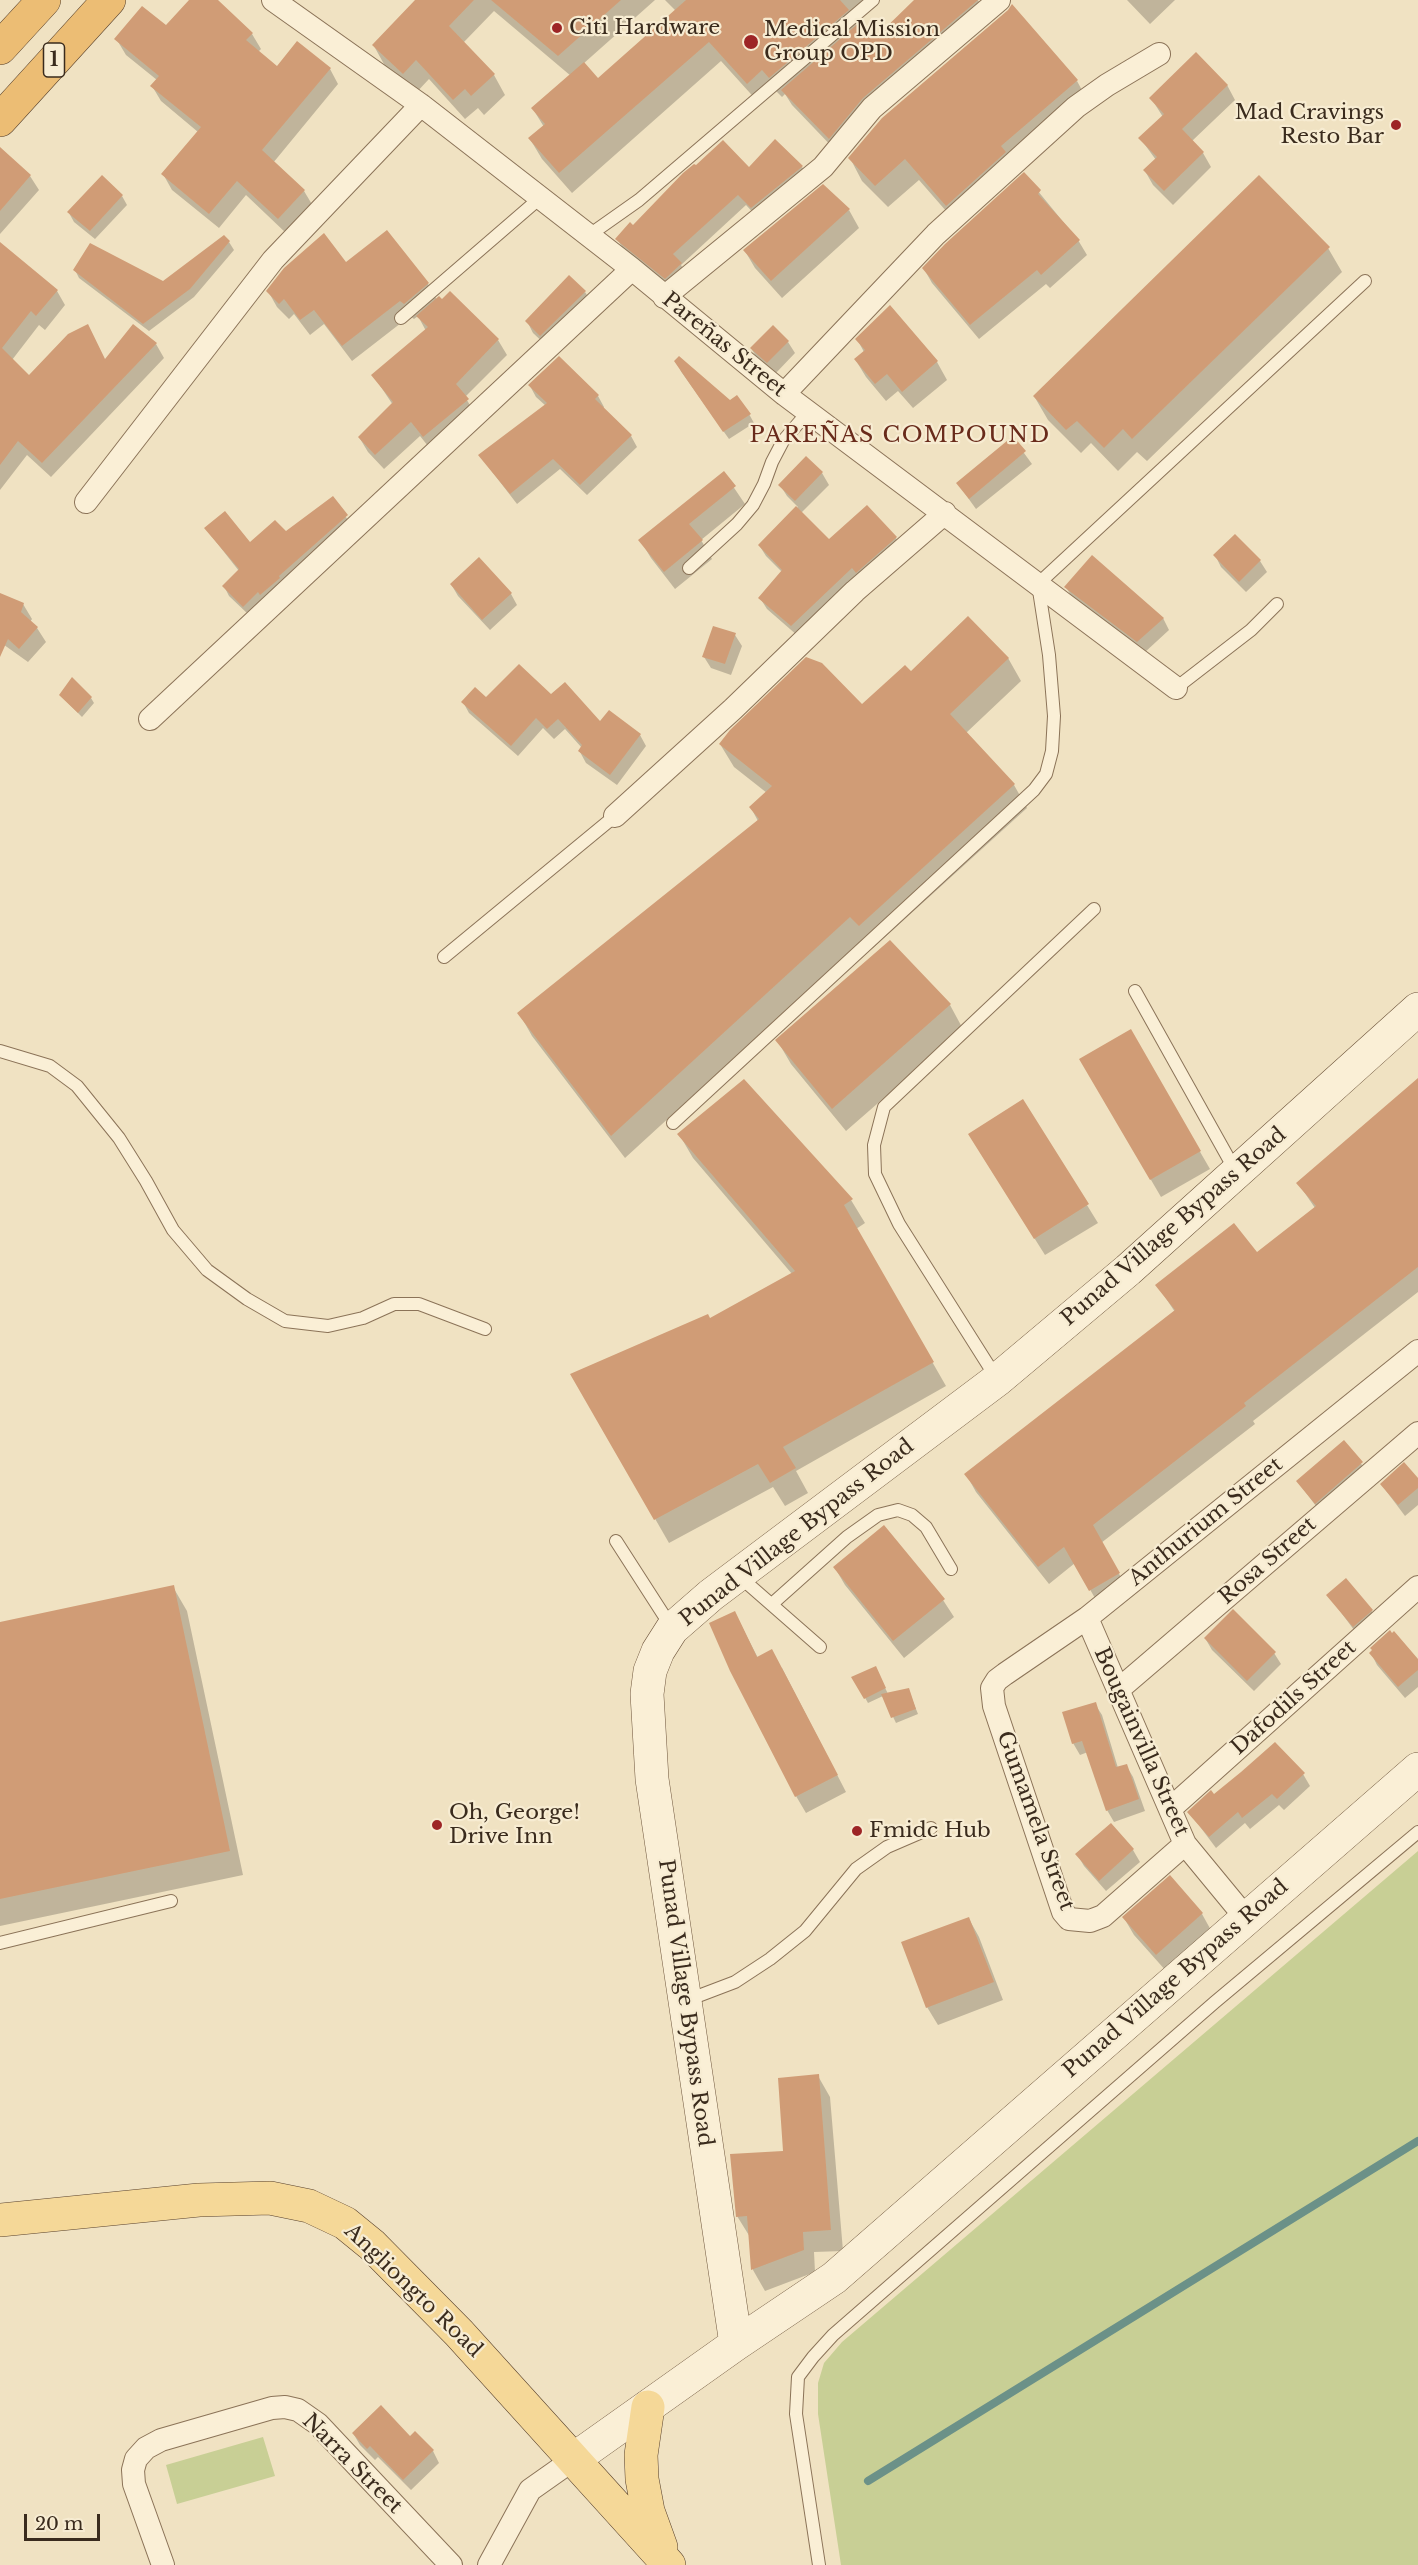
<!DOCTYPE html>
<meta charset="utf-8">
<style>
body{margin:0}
#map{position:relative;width:1418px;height:2565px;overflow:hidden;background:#f0e2c2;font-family:"Libre Baskerville",serif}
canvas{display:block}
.scale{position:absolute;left:24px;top:2514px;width:76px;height:27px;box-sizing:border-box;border:3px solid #3a2b1d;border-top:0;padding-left:8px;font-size:18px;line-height:21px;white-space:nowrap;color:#3a2b1d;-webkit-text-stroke:4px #f7ecd2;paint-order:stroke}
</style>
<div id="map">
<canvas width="1418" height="2565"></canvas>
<div class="scale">20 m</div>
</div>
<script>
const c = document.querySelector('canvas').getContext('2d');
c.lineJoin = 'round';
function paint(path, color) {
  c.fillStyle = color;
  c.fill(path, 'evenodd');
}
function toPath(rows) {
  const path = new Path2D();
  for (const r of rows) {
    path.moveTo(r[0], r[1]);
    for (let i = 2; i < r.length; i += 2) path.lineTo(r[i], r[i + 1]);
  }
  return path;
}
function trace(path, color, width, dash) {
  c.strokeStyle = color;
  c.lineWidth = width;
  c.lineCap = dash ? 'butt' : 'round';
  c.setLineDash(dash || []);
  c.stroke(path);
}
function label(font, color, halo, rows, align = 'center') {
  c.font = font + ' "Libre Baskerville",serif';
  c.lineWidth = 4.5;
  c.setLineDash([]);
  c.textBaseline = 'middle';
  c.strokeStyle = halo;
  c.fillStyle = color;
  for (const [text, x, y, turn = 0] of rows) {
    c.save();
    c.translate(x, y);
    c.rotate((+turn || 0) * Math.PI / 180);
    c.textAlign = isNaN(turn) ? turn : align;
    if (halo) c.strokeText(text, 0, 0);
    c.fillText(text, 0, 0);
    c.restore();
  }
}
const green = toPath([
 [1418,1851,1418,2565,841,2565,818,2414,818,2383,824,2363,842,2342],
 [263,2437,275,2476,177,2504,166,2465]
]);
const shadow = toPath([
 [191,0,216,0,252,34,261,49,258,52,277,68,330,69,338,84,273,163,304,191,313,206,287,234,246,195,219,228,172,190,163,174,198,132,161,101,152,86,157,80,126,55,117,40,166,27],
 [417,0,655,0,583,64,598,80,676,11,665,0,873,0,853,19,857,26,876,39,919,0,978,0,987,16,838,153,792,105,785,94,782,97,774,89,759,103,721,61,572,193,542,159,530,139,544,127,533,109,571,76,494,11,463,43,494,75,505,95,484,115,478,108,465,119,429,79,415,94,385,66,374,46],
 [1127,0,1175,0,1150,24],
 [1077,81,1089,103,960,227,919,180,888,207,862,181,850,158],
 [1227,85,1235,100,1192,141,1203,153,1211,167,1173,205,1153,185,1145,171,1156,160,1140,138,1163,117,1151,98],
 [0,149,30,176,39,190,0,234],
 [802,167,809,178,759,219,746,205,681,265,687,276,672,289,624,250,617,239,633,227,749,169],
 [1024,174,1078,240,1087,255,1050,288,1046,284,979,339,932,283,924,269],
 [122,196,127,205,95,239,74,222,69,213],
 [849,210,859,228,782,298,755,268,745,251],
 [229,242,234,250,194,297,149,331,79,278,75,270,164,283],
 [0,244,57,291,65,305,45,330,39,325,12,360,29,377,106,361,156,344,164,358,51,477,27,455,0,490],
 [1328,248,1342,272,1147,461,1137,452,1118,471,1091,443,1081,453,1048,420,1034,396],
 [346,264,428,284,437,300,441,302,450,294,498,340,507,355,465,397,476,415,432,451,420,436,384,469,368,452,359,437,393,405,373,375,426,331,418,316,414,319,410,316,352,361,324,324,310,335,294,314,289,319,277,307,268,291],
 [585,292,592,303,548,347,533,333,527,321],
 [890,307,937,362,947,380,913,408,898,391,886,401,866,377,855,359,864,352,857,339],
 [788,342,795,353,775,374,758,360,751,348],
 [559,358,598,396,604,407,603,409,631,436,637,447,587,495,560,469,517,504,480,456,546,406,536,397,530,386],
 [680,370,749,414,754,423,729,439],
 [1013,438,1032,464,976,509,958,484],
 [806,458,822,473,829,485,801,513,829,541,896,538,902,549,798,636,767,609,760,598,782,572,766,556,759,545,798,507,787,496,780,485],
 [724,473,745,504,701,540,712,559,675,589,651,558,640,540],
 [333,498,352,526,249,615,229,596,224,586,239,571,206,529,250,544,285,534],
 [1215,555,1260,561,1267,572,1246,592,1221,567],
 [451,584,511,594,517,605,490,630,458,596],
 [1066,587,1163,618,1169,630,1144,653,1073,599],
 [0,594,23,604,32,619,30,622,37,628,46,642,28,662,0,642],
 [735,635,742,646,731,675,711,668,704,657],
 [1008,658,1021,681,966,733,1014,785,1027,808,873,948,864,939,625,1158,532,1036,519,1013,758,821,751,808,767,793,734,767,720,744,862,706,911,673],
 [60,695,91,698,94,703,82,717],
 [551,696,601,723,640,735,646,746,617,785,586,763,580,752,582,748,565,729,554,739,543,728,518,756,469,713,463,702,486,699],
 [890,942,950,1005,963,1029,846,1131,791,1064,777,1040],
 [1130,1031,1210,1169,1161,1197,1081,1060],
 [1418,1080,1418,1292,1253,1421,1255,1424,1101,1543,1129,1591,1100,1607,1075,1563,1049,1584,976,1492,966,1474,1175,1312,1157,1285,1256,1254,1315,1208,1298,1183],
 [1023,1101,1098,1223,1045,1255,980,1152],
 [679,1134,851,1200,865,1223,856,1229,946,1386,796,1471,808,1493,785,1506,773,1487,669,1543,572,1374,710,1320,792,1274,693,1158],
 [1344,1442,1369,1474,1322,1514,1298,1482],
 [1418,1480,1418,1505,1405,1516,1381,1484],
 [835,1568,943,1600,954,1617,904,1658,845,1585],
 [173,1587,187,1611,243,1875,0,1926,0,1623],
 [1328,1595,1371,1610,1378,1622,1360,1638],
 [735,1613,758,1658,782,1668,846,1792,806,1813,796,1796],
 [1205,1638,1274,1653,1281,1664,1254,1691,1212,1650],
 [1371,1653,1418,1661,1418,1687,1405,1698,1377,1665],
 [878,1673,888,1694,908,1689,918,1714,896,1723,883,1696,868,1703,854,1678],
 [1095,1704,1102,1715,1118,1768,1126,1765,1133,1777,1145,1811,1114,1822,1107,1810,1088,1752,1080,1755,1073,1743],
 [1303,1774,1310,1786,1284,1810,1279,1805,1250,1829,1245,1823,1216,1848,1189,1812,1214,1796],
 [1110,1825,1133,1850,1140,1862,1106,1891,1084,1866,1077,1854],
 [1170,1878,1202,1914,1212,1932,1167,1972,1134,1935,1124,1918],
 [969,1919,979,1937,1003,2000,938,2025,927,2007],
 [818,2076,830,2097,843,2251,814,2252,815,2272,765,2291,753,2270,750,2237,737,2216,785,2153],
 [353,2433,410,2438,433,2451,439,2463,411,2490,378,2457,375,2460,360,2445]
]);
const stream = toPath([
 [868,2481,1418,2141]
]);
const building = toPath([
 [189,0,218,0,253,33,246,40,277,66,297,41,331,68,262,150,305,190,278,219,237,181,209,214,161,174,201,127,150,86,159,76,114,39,142,6,166,25],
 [415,0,474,0,449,26,495,74,471,96,465,89,453,100,416,60,403,74,372,45],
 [491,0,621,0,558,56],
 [686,0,840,0,849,10,769,78,762,70,747,84,709,42,559,173,528,138,545,124,531,108,584,62,598,78],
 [914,0,978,0,863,98,829,139,781,90,861,21,876,37],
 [1012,4,1078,80,1001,146,1006,152,946,206,905,159,875,186,848,158,882,118,1008,10],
 [1196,52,1228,85,1182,129,1204,152,1164,191,1143,170,1157,157,1138,138,1164,114,1149,98],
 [775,139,803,166,751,208,738,195,673,254,682,263,665,279,615,239,630,222,633,225,683,173,694,164,696,165,723,140,749,167],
 [0,147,31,175,0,211],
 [1024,172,1041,190,1038,194,1080,240,1041,275,1037,270,970,325,922,268,945,244],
 [102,175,123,195,90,231,67,212],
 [1259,175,1330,247,1132,439,1123,429,1104,448,1077,421,1066,430,1033,396],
 [823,184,850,209,771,281,743,250],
 [387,230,429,283,404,304,400,301,342,346,314,310,300,320,284,299,279,304,266,291,284,268,324,233,346,262],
 [224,235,230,241,190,289,143,324,73,270,90,243,163,281],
 [0,242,58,290,36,316,31,311,2,348,29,375,68,334,88,324,105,359,133,324,157,343,42,463,18,441,0,465],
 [569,275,586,291,540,336,525,321],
 [450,291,499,339,456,384,469,399,423,437,411,422,375,455,358,437,393,402,371,375,428,327,416,316,439,296,442,299],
 [890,305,938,361,902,392,887,374,875,384,854,359,865,350,855,339],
 [773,325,789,341,767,363,750,348],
 [559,356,599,395,595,399,632,435,580,485,553,459,510,494,478,455,547,403,528,385],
 [679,356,730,400,737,395,751,414,723,432,674,361],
 [1013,436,1026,451,969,499,956,483],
 [806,456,823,472,795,501,778,485],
 [724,471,736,486,689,524,703,540,664,572,638,540],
 [333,496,348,515,279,576,280,578,260,595,258,592,243,607,222,586,239,569,204,528,225,511,250,542,275,520,286,531],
 [867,505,897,537,856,573,852,568,791,626,758,598,782,570,758,545,796,506,829,539],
 [1235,534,1261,560,1239,582,1213,555],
 [1092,555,1164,618,1137,642,1064,587],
 [479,557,512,593,482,620,450,584],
 [0,593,24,603,21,612,38,627,19,649,8,639,0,657],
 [968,616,1009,658,950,714,1015,784,859,926,850,917,611,1136,517,1013,759,819,749,807,772,786,719,744,730,730,806,657,822,663,862,704,905,665,911,671],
 [713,626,736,633,725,664,702,657],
 [519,664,551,694,565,682,600,721,609,710,641,734,610,775,578,751,582,745,558,719,547,729,536,718,511,746,461,702,475,687,486,697],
 [72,677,92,697,78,713,59,695],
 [890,940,951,1004,832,1109,775,1040],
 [1131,1029,1201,1151,1150,1180,1079,1059],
 [1418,1078,1418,1267,1244,1403,1246,1406,1093,1525,1120,1573,1089,1591,1064,1547,1038,1567,964,1474,1175,1310,1155,1285,1234,1223,1257,1252,1316,1206,1296,1183],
 [744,1079,853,1199,844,1205,934,1362,783,1447,796,1468,770,1483,758,1464,654,1520,570,1374,708,1314,710,1318,795,1271,677,1134],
 [1023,1099,1089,1204,1034,1239,968,1134],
 [1344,1440,1363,1462,1315,1504,1296,1481],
 [1404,1462,1418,1478,1418,1488,1398,1505,1380,1484],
 [884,1525,945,1599,893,1641,833,1567],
 [1346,1578,1373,1610,1353,1627,1326,1595],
 [174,1585,230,1851,0,1899,0,1622],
 [1233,1609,1276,1652,1247,1681,1204,1638],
 [735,1611,757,1657,772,1649,838,1775,795,1797,730,1671,709,1623],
 [1390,1630,1392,1633,1394,1631,1418,1659,1418,1670,1398,1687,1369,1653,1372,1650,1370,1648],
 [876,1666,886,1688,864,1699,851,1677],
 [909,1688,916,1709,891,1718,881,1694],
 [1096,1702,1116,1767,1127,1764,1139,1799,1106,1811,1082,1741,1072,1744,1062,1712],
 [1275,1742,1305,1773,1277,1799,1272,1794,1242,1818,1238,1812,1209,1837,1187,1812,1211,1790,1214,1794,1241,1772],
 [1111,1823,1134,1849,1099,1881,1075,1854],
 [1170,1875,1203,1913,1156,1955,1122,1917],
 [969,1917,994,1982,926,2008,901,1942],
 [819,2074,831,2230,803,2232,804,2250,751,2270,747,2216,736,2217,730,2154,783,2151,778,2078],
 [381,2405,410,2436,415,2431,434,2450,403,2480,370,2446,367,2449,352,2433]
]);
const service = toPath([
 [588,236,639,200,873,0],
 [401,318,540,198],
 [689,568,737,524,753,505,764,484,772,462,783,441,808,412],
 [1176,688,1251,630,1277,604],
 [444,957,615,816],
 [1135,991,1235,1170],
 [0,1051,50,1066,77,1086,119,1138,146,1181,173,1230,207,1270,247,1299,285,1321,328,1326,363,1318,394,1304,419,1304,485,1329],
 [673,1123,1034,790,1046,774,1052,751,1054,716,1049,655,1038,584,1365,281],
 [997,1379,899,1224,875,1174,874,1145,884,1107,1094,909],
 [616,1541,672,1628],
 [740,1577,820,1647],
 [772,1604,847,1537,878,1515,898,1510,912,1515,926,1527,951,1569],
 [0,1943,171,1901],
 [685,2001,735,1982,770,1959,805,1931,856,1869,887,1847,931,1828],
 [819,2565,796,2414,798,2377,813,2357,833,2335,1215,2002,1418,1832]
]);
const minor = toPath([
 [273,0,421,105,632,269,784,394,1176,688],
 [664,297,823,167,872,108,999,0],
 [784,394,936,234,1076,107,1107,85,1159,54],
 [86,502,273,260,421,105],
 [150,719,632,269],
 [615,816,733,709,855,591,945,513],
 [1087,1618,1185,1844,1246,1918],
 [1118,1690,1418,1433],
 [1170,1809,1418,1587],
 [1185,1844,1103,1916,1090,1921,1069,1919,1063,1912,994,1706,992,1688,997,1680,1005,1674,1087,1618,1418,1351],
 [163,2565,134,2484,133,2470,136,2459,146,2448,161,2440,272,2408,285,2407,298,2410,318,2424,451,2565],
 [489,2565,530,2490,574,2459]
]);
const secondary = toPath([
 [736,2344,652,1779,647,1694,650,1671,658,1651,672,1629,711,1595,997,1380,1128,1270,1418,1009],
 [574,2459,736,2344,834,2278,1418,1769]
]);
const primary = toPath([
 [0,2220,199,2200,270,2198,309,2206,345,2223,372,2245,459,2333,669,2565],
 [648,2407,641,2455,642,2479,648,2511,661,2547]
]);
const trunk = toPath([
 [0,48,44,0],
 [0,120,109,0]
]);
const markers = [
 [557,28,6,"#9d2526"],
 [751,42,8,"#9d2526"],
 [1396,125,6,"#9d2526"],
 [437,1825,6,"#9d2526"],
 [857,1831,6,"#9d2526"]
];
const shields = [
 [54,60,21]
];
const shieldNames = [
 ["1",54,60]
];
const poiNames = [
 ["Citi Hardware",569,28],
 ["Medical Mission",764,30],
 ["Group OPD",764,54],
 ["Mad Cravings",1384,113,"right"],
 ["Resto Bar",1384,137,"right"],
 ["Oh, George!",449,1813],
 ["Drive Inn",449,1837],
 ["Fmidc Hub",869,1831]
];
const streetNames = [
 ["Pareñas Street",724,345,39],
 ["Punad Village Bypass Road",1174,1227,-41],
 ["Anthurium Street",1206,1522,-39],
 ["Punad Village Bypass Road",797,1533,-38],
 ["Rosa Street",1268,1561,-41],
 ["Dafodils Street",1294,1698,-42],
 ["Bougainvilla Street",1141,1742,66],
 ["Gumamela Street",1035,1821,70],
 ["Punad Village Bypass Road",1176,1979,-41],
 ["Punad Village Bypass Road",685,2003,82],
 ["Angliongto Road",413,2291,44],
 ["Narra Street",352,2464,45]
];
const neighbourhoodNames = [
 ["PAREÑAS COMPOUND",900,436]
];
paint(green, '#c8cf95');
paint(shadow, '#0003');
trace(stream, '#6b9188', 8);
paint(building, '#d09c76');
trace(service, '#8b7358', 14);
trace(minor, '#8b7358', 24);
trace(secondary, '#6d543b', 34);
trace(primary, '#58412d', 34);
trace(trunk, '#58412d', 34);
trace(service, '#faefd6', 12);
trace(minor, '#faefd6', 22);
trace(secondary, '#faefd6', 33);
trace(primary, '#f5d898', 33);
trace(trunk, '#ecbd74', 33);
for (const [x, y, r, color] of markers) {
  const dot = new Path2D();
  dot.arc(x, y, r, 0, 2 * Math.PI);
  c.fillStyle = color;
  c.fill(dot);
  trace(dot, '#f7ecd2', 2);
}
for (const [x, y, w] of shields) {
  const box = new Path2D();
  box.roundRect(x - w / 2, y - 17, w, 34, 4.5);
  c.fillStyle = '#f7ecd2';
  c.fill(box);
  trace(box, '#3a2b1d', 1.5);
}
label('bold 20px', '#3a2b1d', null, shieldNames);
label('21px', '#3a2b1d', '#f7ecd2', poiNames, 'left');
label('21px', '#3a2b1d', '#f7ecd2', streetNames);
c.letterSpacing = '1.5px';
label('22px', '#692b1b', '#f7ecd2', neighbourhoodNames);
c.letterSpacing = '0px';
</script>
